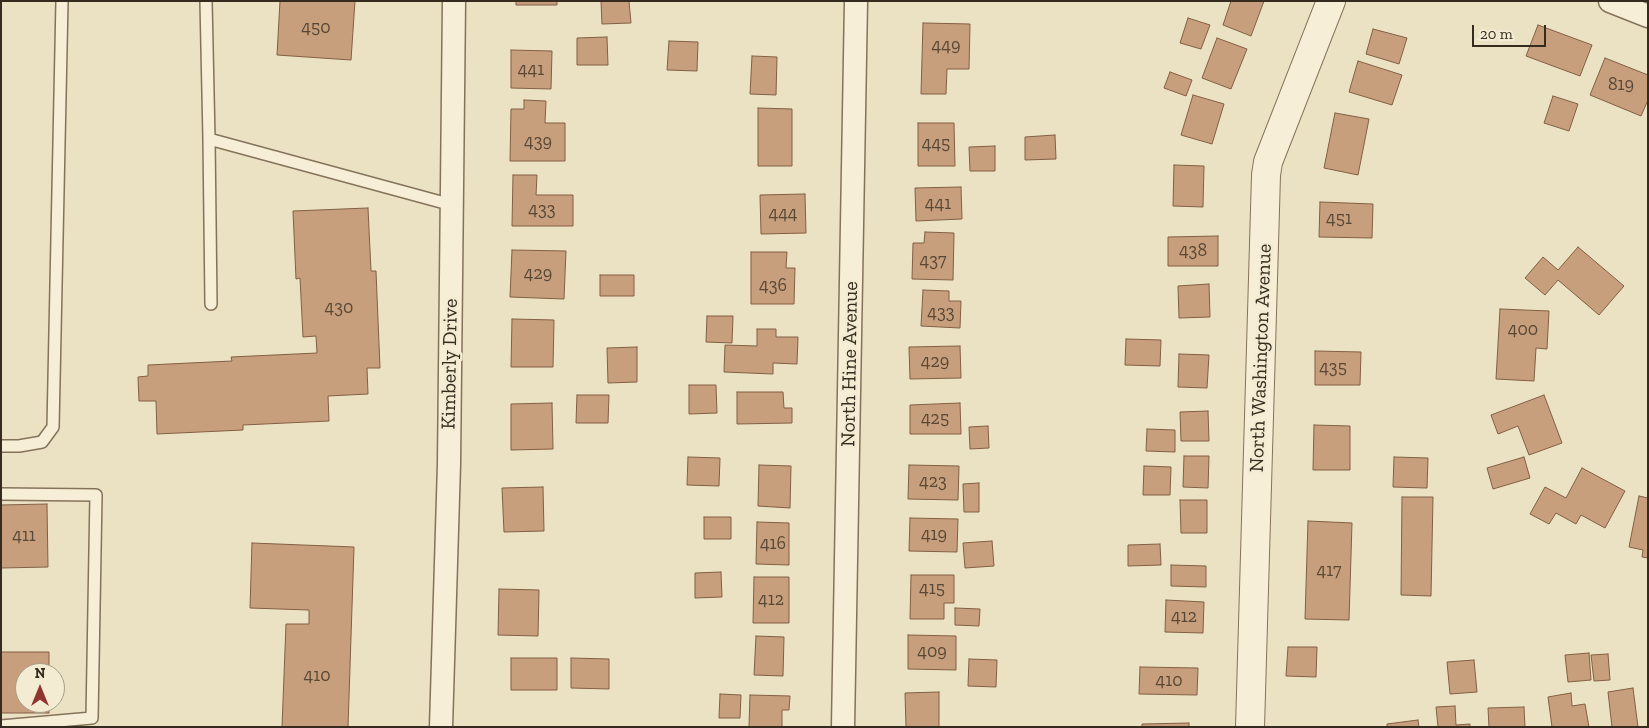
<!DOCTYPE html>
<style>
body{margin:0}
#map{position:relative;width:1649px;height:728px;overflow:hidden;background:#ebe1c3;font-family:"Zilla Slab",serif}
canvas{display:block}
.frame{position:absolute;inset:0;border:2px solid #352b1e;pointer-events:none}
.north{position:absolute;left:15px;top:663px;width:50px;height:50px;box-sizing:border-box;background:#f3ebd2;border:1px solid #a79e8a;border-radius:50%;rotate:0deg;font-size:14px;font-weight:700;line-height:20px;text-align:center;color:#352b1e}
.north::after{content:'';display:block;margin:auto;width:18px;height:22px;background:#8f342f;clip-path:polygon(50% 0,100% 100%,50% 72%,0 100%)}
.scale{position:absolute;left:1472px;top:25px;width:74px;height:22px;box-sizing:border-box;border:2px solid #352b1e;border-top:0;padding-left:6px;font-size:15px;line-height:18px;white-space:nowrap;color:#352b1e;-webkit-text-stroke:4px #f3ebd2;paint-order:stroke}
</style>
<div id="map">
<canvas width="1649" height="728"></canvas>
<div class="frame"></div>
<div class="north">N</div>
<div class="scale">20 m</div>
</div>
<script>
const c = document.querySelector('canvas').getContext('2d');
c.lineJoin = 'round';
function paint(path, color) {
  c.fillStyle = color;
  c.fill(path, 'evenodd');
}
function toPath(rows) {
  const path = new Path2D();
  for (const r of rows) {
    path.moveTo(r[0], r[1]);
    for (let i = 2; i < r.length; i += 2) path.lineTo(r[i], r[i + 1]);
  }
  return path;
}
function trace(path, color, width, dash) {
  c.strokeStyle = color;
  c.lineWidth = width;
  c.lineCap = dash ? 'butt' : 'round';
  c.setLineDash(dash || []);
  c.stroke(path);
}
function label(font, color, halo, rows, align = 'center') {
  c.font = font + ' "Zilla Slab",serif';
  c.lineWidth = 5;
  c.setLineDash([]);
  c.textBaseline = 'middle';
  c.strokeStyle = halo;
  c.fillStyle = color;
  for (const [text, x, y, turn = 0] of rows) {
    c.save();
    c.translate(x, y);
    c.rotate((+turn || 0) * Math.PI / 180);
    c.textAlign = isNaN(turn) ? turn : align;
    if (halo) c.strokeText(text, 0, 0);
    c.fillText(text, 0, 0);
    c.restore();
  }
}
const building = toPath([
 [280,1,355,1,351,60,277,55,280,1],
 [516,1,557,1,557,5,516,5,516,1],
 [601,1,629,1,631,23,602,24,601,1],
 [1231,1,1264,1,1251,36,1223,25,1231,1],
 [1188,18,1210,25,1201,49,1180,43,1188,18],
 [923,23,970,24,969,69,947,69,946,94,921,94,923,23],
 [1538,25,1592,45,1580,76,1526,56,1538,25],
 [1373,29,1407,38,1399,64,1366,54,1373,29],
 [607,37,608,65,577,65,577,38,607,37],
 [1217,38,1247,49,1231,89,1202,78,1217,38],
 [669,41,698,42,697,71,667,70,669,41],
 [511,50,552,51,551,89,511,88,511,50],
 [752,56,777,57,776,95,750,94,752,56],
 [1605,58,1648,75,1648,100,1641,116,1590,95,1605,58],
 [1358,61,1402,75,1392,105,1349,92,1358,61],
 [1170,72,1192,80,1186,96,1164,88,1170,72],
 [1193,95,1224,104,1212,144,1181,135,1193,95],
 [1553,96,1578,104,1569,131,1544,123,1553,96],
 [524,100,546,101,545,123,565,123,565,161,510,161,511,109,524,109,524,100],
 [758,108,792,109,792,166,758,166,758,108],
 [1335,113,1369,119,1358,175,1324,168,1335,113],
 [918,123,954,123,955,166,918,166,918,123],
 [1055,135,1056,159,1025,160,1025,137,1055,135],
 [995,146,995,171,970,171,969,147,995,146],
 [1174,165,1204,166,1203,207,1173,206,1174,165],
 [513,175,537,175,536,195,573,195,573,226,512,226,513,175],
 [961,187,962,219,916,221,915,188,961,187],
 [805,194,806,233,761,234,760,195,805,194],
 [1320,202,1373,204,1372,238,1319,237,1320,202],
 [368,208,371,271,376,271,380,368,367,368,368,394,328,396,329,421,243,425,243,430,157,434,156,401,139,401,138,377,148,376,148,365,232,361,231,357,317,353,316,336,303,337,300,278,296,279,293,211,368,208],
 [925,232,954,233,953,280,912,279,913,243,924,243,925,232],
 [1218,236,1218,266,1168,266,1168,237,1218,236],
 [1578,247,1624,286,1599,315,1558,280,1545,295,1525,278,1543,257,1558,270,1578,247],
 [512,250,566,251,564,299,510,297,512,250],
 [751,252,787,252,786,268,795,268,794,304,751,304,751,252],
 [600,275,634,275,634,296,600,296,600,275],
 [1209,284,1210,317,1179,318,1178,286,1209,284],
 [923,290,949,291,949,301,961,301,960,328,921,326,923,290],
 [1500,309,1549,311,1547,349,1536,348,1534,381,1496,379,1500,309],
 [707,316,733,316,732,343,706,342,707,316],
 [512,319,554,320,553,367,511,367,512,319],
 [757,329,776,329,776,337,798,337,797,364,773,363,773,374,724,372,725,345,757,346,757,329],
 [1126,339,1161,340,1160,366,1125,365,1126,339],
 [960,346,961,378,910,379,909,347,960,346],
 [637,347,637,382,608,383,607,348,637,347],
 [1315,351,1361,352,1360,385,1315,385,1315,351],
 [1179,354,1209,355,1207,388,1178,387,1179,354],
 [689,385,716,385,717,413,689,414,689,385],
 [737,392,783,392,784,408,792,408,792,423,737,424,737,392],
 [577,395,609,395,608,423,576,423,577,395],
 [1544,395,1562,443,1529,455,1518,426,1498,434,1491,415,1544,395],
 [552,403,553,449,511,450,511,404,552,403],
 [960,403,961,434,910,434,910,405,960,403],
 [1208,411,1209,441,1181,441,1180,412,1208,411],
 [1314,425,1350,426,1350,470,1313,470,1314,425],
 [988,426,989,448,970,449,969,427,988,426],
 [1147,429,1175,430,1175,452,1146,451,1147,429],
 [1184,456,1209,456,1208,488,1183,487,1184,456],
 [688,457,720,458,719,486,687,485,688,457],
 [1394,457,1428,458,1427,488,1393,487,1394,457],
 [1524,457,1530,478,1493,489,1487,468,1524,457],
 [759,465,791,466,790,508,758,506,759,465],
 [909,465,959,466,958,500,908,499,909,465],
 [1144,466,1171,467,1170,495,1143,495,1144,466],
 [1582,468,1625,491,1605,528,1581,515,1576,524,1556,513,1549,524,1530,514,1545,487,1566,498,1582,468],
 [979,483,979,512,964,512,963,484,979,483],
 [543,487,544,531,504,532,502,488,543,487],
 [1639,496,1648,498,1648,558,1642,557,1643,550,1629,547,1639,496],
 [1402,497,1433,497,1431,596,1401,595,1402,497],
 [1180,500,1207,500,1207,533,1181,533,1180,500],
 [47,504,48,567,1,568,1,505,47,504],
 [704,517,731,517,731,539,704,539,704,517],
 [910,518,958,519,957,552,909,551,910,518],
 [1308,521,1352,523,1349,620,1305,619,1308,521],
 [757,522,789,523,789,565,756,564,757,522],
 [992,541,994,566,965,568,963,543,992,541],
 [252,543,354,547,348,727,282,727,286,624,309,624,309,610,250,608,252,543],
 [1160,544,1161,565,1128,566,1128,545,1160,544],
 [1171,565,1206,566,1206,587,1171,586,1171,565],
 [721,572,722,597,695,598,695,573,721,572],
 [911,575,954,575,954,603,944,603,944,619,910,619,911,575],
 [754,577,789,577,789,623,753,623,754,577],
 [499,589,539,590,538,636,498,635,499,589],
 [1166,600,1204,602,1203,633,1165,632,1166,600],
 [955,608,980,609,979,626,955,625,955,608],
 [908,635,956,636,956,670,908,669,908,635],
 [756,636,784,637,783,676,754,675,756,636],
 [1288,647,1317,647,1316,677,1286,676,1288,647],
 [1,652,49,652,49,673,25,673,25,703,49,703,49,713,1,713,1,652],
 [1589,653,1591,680,1568,682,1565,655,1589,653],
 [1608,654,1610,680,1594,681,1591,655,1608,654],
 [511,658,557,658,557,690,511,690,511,658],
 [571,658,609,659,609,689,571,688,571,658],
 [969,659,997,660,996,687,968,686,969,659],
 [1474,660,1477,692,1450,694,1447,662,1474,660],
 [1140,667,1198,668,1197,695,1139,694,1140,667],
 [1633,688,1638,727,1612,727,1608,692,1633,688],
 [939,692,939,727,906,727,905,693,939,692],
 [1571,693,1572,706,1585,704,1589,727,1552,727,1548,697,1571,693],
 [720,694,741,695,740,718,719,718,720,694],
 [750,695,790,696,789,710,782,710,782,727,749,727,750,695],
 [1455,706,1456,725,1470,724,1470,727,1438,727,1436,707,1455,706],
 [1524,707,1525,727,1489,727,1488,708,1524,707],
 [1418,720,1419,727,1387,727,1387,724,1418,720],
 [1189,723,1189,727,1142,727,1142,724,1189,723]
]);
const service = toPath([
 [206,1,209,139,452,205],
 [209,139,211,304],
 [1,446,19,446,42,442,53,427,62,1],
 [1,494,96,495,92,718,1,726]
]);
const minor = toPath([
 [1610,1,1648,16],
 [441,727,449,464,454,1],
 [843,727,856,1]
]);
const tertiary = toPath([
 [1250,727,1266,175,1268,162,1331,1]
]);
const numberNames = [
 ["450",316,28],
 ["449",946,46],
 ["441",531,70],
 ["819",1621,85],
 ["439",538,142],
 ["445",936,144],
 ["441",938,204],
 ["433",542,210],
 ["444",783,214],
 ["451",1339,219],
 ["438",1193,251],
 ["437",933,261],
 ["429",538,274],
 ["436",773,286],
 ["430",339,308],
 ["433",941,313],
 ["400",1523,330],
 ["429",935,362],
 ["435",1333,368],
 ["425",935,419],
 ["423",933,482],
 ["419",934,535],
 ["411",24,536],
 ["416",773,544],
 ["417",1329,571],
 ["415",932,589],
 ["412",771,600],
 ["412",1184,617],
 ["409",932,652],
 ["410",317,676],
 ["410",1169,681]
];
const streetNames = [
 ["North Washington Avenue",1261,358,-88],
 ["Kimberly Drive",450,364,-89],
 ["North Hine Avenue",850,364,-89]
];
paint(building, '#c79f7c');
trace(building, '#825f43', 1);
trace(service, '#84735b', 14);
trace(minor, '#84735b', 25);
trace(tertiary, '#84735b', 30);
trace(service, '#f6eed6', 11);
trace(minor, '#f6eed6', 22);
trace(tertiary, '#f6eed6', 28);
label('18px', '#5a4836', null, numberNames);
label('20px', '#352b1e', '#f3ebd2', streetNames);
</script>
